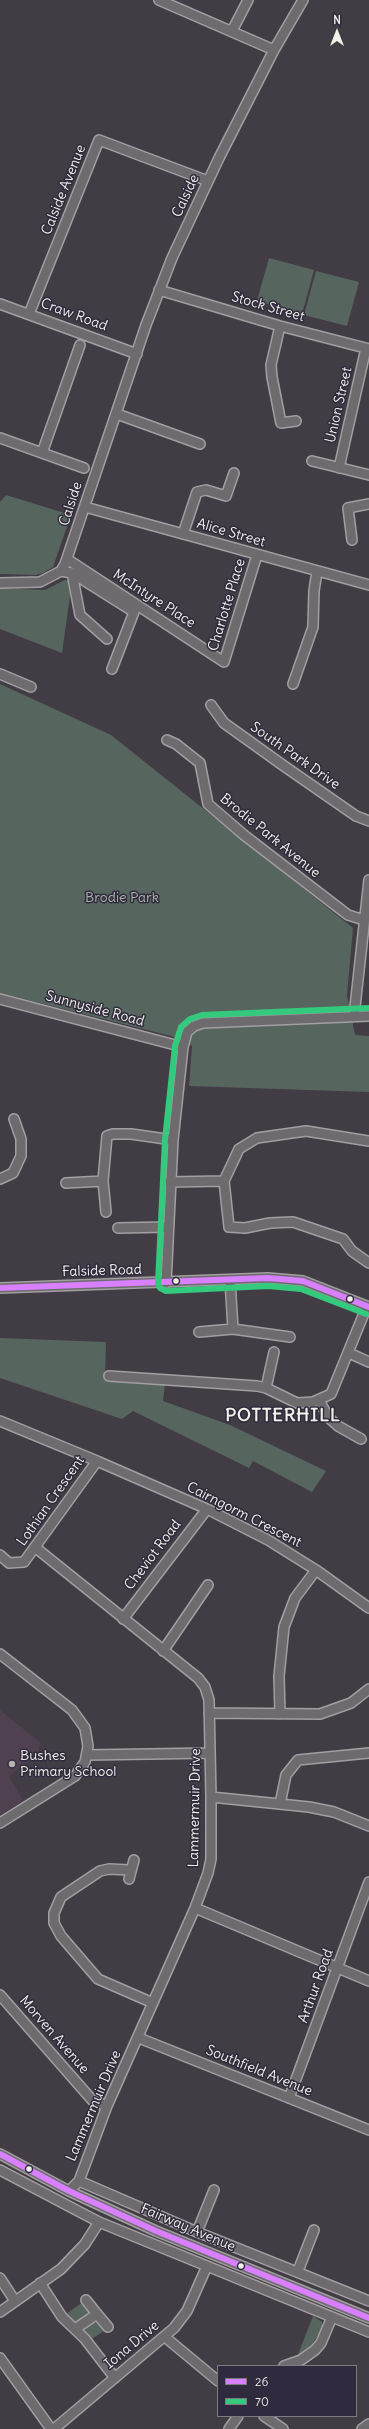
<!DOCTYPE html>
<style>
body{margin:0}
#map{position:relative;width:369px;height:2429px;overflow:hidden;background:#423c45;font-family:Delius,sans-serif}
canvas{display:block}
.legend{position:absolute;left:217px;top:2365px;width:140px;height:52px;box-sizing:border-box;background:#2f2a3d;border:1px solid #7e7a81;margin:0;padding:5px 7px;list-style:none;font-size:12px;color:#f4f1e8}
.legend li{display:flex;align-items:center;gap:8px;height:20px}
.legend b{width:20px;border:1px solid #7e7a81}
.north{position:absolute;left:317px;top:12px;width:40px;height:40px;-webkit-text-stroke:3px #2f2a3d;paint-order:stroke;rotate:0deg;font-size:11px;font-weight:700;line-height:16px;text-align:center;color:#f4f1e8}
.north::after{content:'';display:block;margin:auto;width:14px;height:18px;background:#f4f1e8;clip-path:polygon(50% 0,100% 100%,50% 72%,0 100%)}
</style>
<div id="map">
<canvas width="369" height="2429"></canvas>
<ul class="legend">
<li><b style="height:5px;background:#d880ff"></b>26</li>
<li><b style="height:5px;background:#33ca7d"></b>70</li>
</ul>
<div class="north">N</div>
</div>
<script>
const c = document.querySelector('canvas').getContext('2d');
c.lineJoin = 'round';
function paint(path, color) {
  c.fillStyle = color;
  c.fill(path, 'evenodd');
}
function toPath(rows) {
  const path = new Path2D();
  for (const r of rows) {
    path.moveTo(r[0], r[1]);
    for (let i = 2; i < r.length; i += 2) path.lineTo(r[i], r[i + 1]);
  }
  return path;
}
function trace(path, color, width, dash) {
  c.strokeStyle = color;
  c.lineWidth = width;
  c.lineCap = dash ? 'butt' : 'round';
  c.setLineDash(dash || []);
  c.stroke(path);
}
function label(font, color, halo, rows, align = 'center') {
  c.font = font + ' Delius,sans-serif';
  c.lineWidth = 3;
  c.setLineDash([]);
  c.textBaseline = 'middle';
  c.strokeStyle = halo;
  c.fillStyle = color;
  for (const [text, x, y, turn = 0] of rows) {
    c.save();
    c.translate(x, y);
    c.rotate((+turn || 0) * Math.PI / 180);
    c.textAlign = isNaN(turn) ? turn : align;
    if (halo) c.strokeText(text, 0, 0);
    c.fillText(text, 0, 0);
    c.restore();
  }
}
const built = toPath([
 [0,1710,41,1743,38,1752,9,1777,23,1800,0,1815]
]);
const green = toPath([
 [269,258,314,270,302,314,257,301],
 [316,271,359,282,347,326,304,315],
 [6,495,71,515,53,567,43,573,36,575,0,574,0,502],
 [65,580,72,582,62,653,0,629,0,588,45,590],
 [0,684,111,735,353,928,347,995,355,1035,369,1036,369,1092,189,1086,192,1046,171,1036,0,993],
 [0,1338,106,1342,105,1379,165,1384,163,1401,230,1425,326,1471,312,1492,253,1461,249,1468,133,1411,122,1419,0,1378],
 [83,2302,89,2312,88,2316,76,2324,66,2314],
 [313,2316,322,2322,322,2330,310,2347,297,2357],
 [90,2323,97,2323,104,2331,90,2340,82,2330]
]);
const minor = toPath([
 [159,0,274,50],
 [232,31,248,0],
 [159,290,280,326,369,349],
 [0,304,137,354],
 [29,314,99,140,208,181],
 [280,326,271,365,272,377,281,423,296,421],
 [117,414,200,444],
 [0,438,84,468],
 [42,453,80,345],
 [312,461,369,475],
 [339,468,366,348],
 [85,507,369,585],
 [183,534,197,492,206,490,226,496,234,473],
 [352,540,348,508,369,504],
 [67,559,224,662,257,555],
 [61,571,72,573,134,612,112,669],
 [72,573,80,615,107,639],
 [0,583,40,582,61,571,65,564,146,325,172,258,219,158,274,50,303,0],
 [0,674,31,687],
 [293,684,313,627,314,591,317,571],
 [211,705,224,723,284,766,356,816,369,821],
 [167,740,176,744,200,763,208,804,244,835,348,915,364,920],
 [0,999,183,1047],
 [354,1016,369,880],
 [0,1179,13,1173,21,1156,21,1139,14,1119],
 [224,1181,229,1227,245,1228,270,1223,293,1222,343,1239,352,1251,369,1263],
 [169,1182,224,1181,239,1149,257,1138,306,1131,369,1141],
 [66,1183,103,1181],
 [106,1212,103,1181,107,1136,113,1134,131,1134,173,1140],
 [118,1228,167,1227],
 [230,1280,233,1329],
 [166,1283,173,1140,183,1047,187,1032,194,1026,203,1023,369,1016],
 [0,1288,268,1278,303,1281,369,1307],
 [199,1332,233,1329,290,1337],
 [349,1353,369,1362],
 [109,1376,257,1386,266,1388,297,1403,313,1402,331,1394,367,1306],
 [266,1388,274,1352],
 [319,1400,328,1417,338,1426,361,1439],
 [0,1421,97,1461,24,1562,9,1563,0,1555],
 [97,1461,207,1509,268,1540,316,1570,369,1608],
 [36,1548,198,1678,205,1687,209,1700,211,1797,211,1859,208,1873,195,1908,107,2106,79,2181,69,2191],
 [123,1619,207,1509],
 [163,1651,208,1585],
 [0,1654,72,1710,85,1728,88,1746,85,1762,75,1776,0,1823],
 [209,1713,320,1714,351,1703,369,1689],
 [280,1714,279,1676,284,1627,295,1598,316,1570],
 [88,1755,210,1753],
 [211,1797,309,1807,334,1812,369,1826],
 [280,1804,286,1775,298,1760,369,1753],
 [130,1870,109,1869,100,1871,61,1897,54,1913,54,1923,61,1936,98,1979,153,2003],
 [129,1879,134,1860],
 [195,1908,369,1981],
 [0,1995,93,2101,107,2106],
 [139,2038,369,2130],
 [289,2098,369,1882],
 [0,2154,69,2191,156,2231,369,2318],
 [0,2170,99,2222,369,2332],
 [79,2181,197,2232,369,2301],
 [197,2232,214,2190],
 [298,2271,314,2230],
 [0,2278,15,2301],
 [40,2283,62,2317,85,2339,115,2378],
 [0,2312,61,2269,85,2244,99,2222],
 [97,2314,108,2327],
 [75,2329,97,2314,86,2300],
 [165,2337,218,2381],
 [0,2358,51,2429],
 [284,2366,301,2360,315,2350,321,2343,332,2317],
 [264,2416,283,2429],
 [54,2429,174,2328,187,2311,207,2266],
 [229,2429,238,2416],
 [362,2429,369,2424]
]);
const bus1 = toPath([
 [0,1288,268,1278,303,1281,369,1307],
 [0,2154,69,2191,156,2231,369,2318]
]);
const bus2 = toPath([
 [366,1314,301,1289,268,1286,166,1291,160,1288,158,1283,165,1139,175,1046,181,1027,190,1019,202,1015,369,1008]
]);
const markers = [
 [176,1281,3.5,"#f4f1e8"],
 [350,1299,3.5,"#f4f1e8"],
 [12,1764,4,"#b6b2af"],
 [29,2169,3.5,"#f4f1e8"],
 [241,2266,3.5,"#f4f1e8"]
];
const streetNames = [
 ["Calside Avenue",64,190,-68],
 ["Calside",186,196,-65],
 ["Stock Street",268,307,16],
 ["Craw Road",74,315,20],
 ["Union Street",339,405,-77],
 ["Calside",71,504,-72],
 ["Alice Street",231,533,16],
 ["McIntyre Place",154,599,33],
 ["Charlotte Place",227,605,-73],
 ["South Park Drive",295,756,35],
 ["Brodie Park Avenue",270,836,39],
 ["Sunnyside Road",95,1009,15],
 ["Falside Road",102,1271,-2],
 ["Lothian Crescent",51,1501,-55],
 ["Cairngorm Crescent",244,1515,27],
 ["Cheviot Road",153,1555,-53],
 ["Lammermuir Drive",195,1808,-89],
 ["Arthur Road",316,1986,-70],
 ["Morven Avenue",54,2035,49],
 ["Southfield Avenue",259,2071,22],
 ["Lammermuir Drive",94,2106,-67],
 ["Fairway Avenue",188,2228,23],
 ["Iona Drive",132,2345,-40]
];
const parkNames = [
 ["Brodie Park",122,898]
];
const poiNames = [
 ["Bushes",20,1756],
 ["Primary School",20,1772]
];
const districtNames = [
 ["POTTERHILL",283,1416]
];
paint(built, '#4f414f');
paint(green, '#57655f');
trace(minor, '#a29ea1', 12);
trace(minor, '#6e6b6e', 9);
trace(bus1, '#d880ff', 6);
trace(bus2, '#33ca7d', 6);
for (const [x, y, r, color] of markers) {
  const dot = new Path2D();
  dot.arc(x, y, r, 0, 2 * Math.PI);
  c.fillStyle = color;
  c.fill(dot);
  trace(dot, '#2f2a3d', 1.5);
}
label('14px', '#f4f1e8', '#2f2a3d', streetNames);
label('14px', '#afb5ac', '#2f2a3d', parkNames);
label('14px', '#f4f1e8', '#2f2a3d', poiNames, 'left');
c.letterSpacing = '1px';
label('bold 18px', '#f4f1e8', '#2f2a3d', districtNames);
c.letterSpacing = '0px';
</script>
